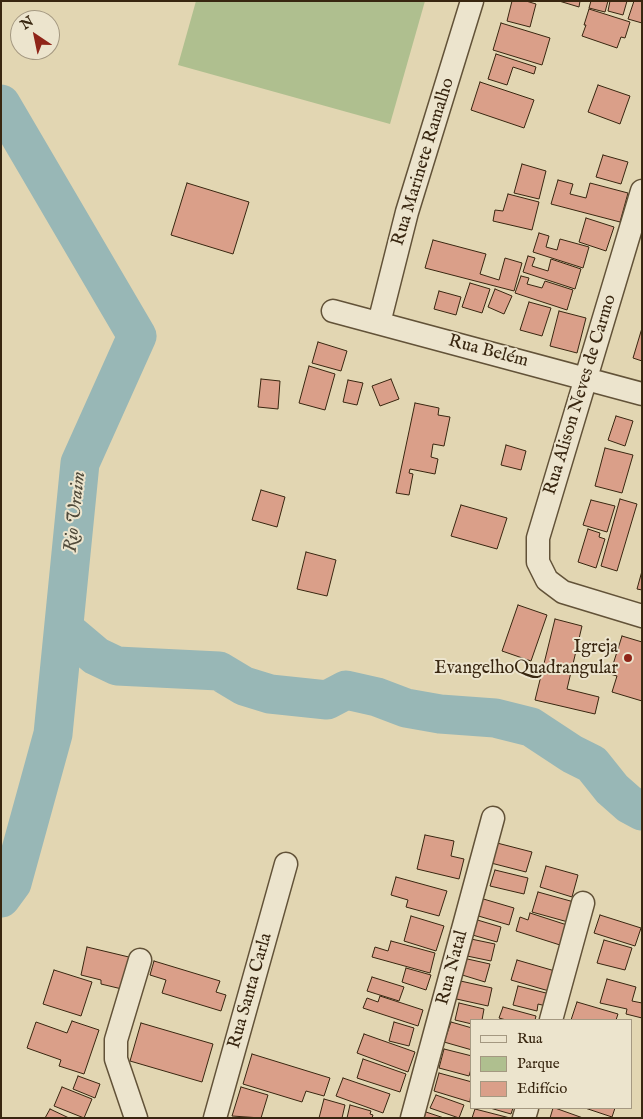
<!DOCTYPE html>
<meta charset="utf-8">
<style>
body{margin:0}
#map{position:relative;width:643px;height:1119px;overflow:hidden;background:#e2d6b2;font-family:"IM FELL English",serif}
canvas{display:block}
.frame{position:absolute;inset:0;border:2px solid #382610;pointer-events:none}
.legend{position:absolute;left:470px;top:1019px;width:162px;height:90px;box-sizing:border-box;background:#ece4cd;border:1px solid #a49881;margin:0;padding:6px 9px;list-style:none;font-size:15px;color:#382610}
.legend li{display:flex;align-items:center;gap:10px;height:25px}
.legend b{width:25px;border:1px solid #a49881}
.north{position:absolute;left:10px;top:10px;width:50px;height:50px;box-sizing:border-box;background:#ece4cd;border:1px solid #a49881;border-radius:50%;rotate:326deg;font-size:14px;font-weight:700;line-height:20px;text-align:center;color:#382610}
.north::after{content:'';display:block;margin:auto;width:18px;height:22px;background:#8f2418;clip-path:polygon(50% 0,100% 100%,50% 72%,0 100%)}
</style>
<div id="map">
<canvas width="643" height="1119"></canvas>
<div class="frame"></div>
<ul class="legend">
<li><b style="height:6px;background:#ece4cd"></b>Rua</li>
<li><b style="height:14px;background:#afbf8f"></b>Parque</li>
<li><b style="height:14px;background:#da9f89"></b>Edifício</li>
</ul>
<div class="north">N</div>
</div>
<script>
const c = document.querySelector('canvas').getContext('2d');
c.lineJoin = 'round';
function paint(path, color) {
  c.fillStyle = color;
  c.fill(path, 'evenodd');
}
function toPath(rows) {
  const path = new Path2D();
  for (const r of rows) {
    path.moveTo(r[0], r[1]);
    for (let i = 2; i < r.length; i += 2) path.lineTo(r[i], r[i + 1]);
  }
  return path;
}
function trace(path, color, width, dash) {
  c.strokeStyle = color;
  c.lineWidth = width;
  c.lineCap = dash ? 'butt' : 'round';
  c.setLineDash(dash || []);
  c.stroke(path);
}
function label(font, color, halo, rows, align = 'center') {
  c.font = font + ' "IM FELL English",serif';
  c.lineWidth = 4;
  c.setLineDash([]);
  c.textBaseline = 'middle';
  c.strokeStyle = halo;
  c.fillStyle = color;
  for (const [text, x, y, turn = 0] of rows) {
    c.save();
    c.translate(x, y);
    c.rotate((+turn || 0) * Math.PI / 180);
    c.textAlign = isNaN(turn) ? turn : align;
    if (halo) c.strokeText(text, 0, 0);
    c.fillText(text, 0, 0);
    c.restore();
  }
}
const green = toPath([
 [196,1,425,1,390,124,178,65]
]);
const river = toPath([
 [1,104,137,336,80,463,53,734,12,883,1,898],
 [64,629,96,656,117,666,219,671,244,686,270,694,327,700,346,690,377,697,406,708,440,714,495,718,531,727,572,754,592,764,612,789,629,804,642,811]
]);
const building = toPath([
 [512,1,526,1,536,4,530,27,507,21,512,1],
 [559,1,580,1,579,7,559,1],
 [591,1,608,1,605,12,589,8,591,1],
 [610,1,627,1,623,15,608,11,610,1],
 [634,1,642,1,642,23,628,19,634,1],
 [589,9,630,22,625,38,621,37,617,48,582,36,586,25,584,25,589,9],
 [501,23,550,38,542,65,493,50,501,23],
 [496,54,536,67,534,74,513,67,507,85,488,79,496,54],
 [480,82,534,100,524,128,471,110,480,82],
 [598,85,630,96,620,124,588,112,598,85],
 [603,155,628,162,621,184,596,177,603,155],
 [522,164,546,171,539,199,514,193,522,164],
 [558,180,573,184,570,194,586,198,590,183,628,193,620,222,551,204,558,180],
 [187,183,249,202,233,254,171,235,187,183],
 [508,194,539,202,532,230,493,221,495,210,503,211,508,194],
 [586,218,614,227,606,251,579,242,586,218],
 [539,233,549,236,546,247,557,250,560,239,589,247,583,268,533,252,539,233],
 [433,240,486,254,480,274,499,280,505,258,522,263,514,291,425,268,433,240],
 [528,256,535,258,532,266,548,271,551,259,581,269,575,289,523,272,528,256],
 [521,276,529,278,527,284,542,288,545,281,573,290,567,310,515,293,521,276],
 [470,283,490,289,482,313,462,307,470,283],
 [495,289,512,296,504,314,488,307,495,289],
 [439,291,461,297,456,315,434,309,439,291],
 [529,302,551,308,542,336,520,330,529,302],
 [559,311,586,318,577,353,550,346,559,311],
 [642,328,642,361,633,358,642,328],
 [318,342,347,351,341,371,312,363,318,342],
 [309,366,335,374,325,410,299,403,309,366],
 [261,379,280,381,278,409,258,407,261,379],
 [391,379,399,399,380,406,372,386,391,379],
 [348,380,363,383,357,405,343,402,348,380],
 [415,403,439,408,438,415,450,417,444,446,433,444,431,457,438,459,435,474,410,469,409,473,413,474,409,495,396,493,415,403],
 [616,416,633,421,625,446,608,440,616,416],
 [506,445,526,451,521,470,501,465,506,445],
 [605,448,633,455,622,493,595,486,605,448],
 [261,490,285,497,277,527,252,520,261,490],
 [620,499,637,504,617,571,601,566,620,499],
 [591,500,615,506,607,532,583,525,591,500],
 [461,505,507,518,497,549,451,536,461,505],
 [588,529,600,533,599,537,605,539,596,568,578,562,588,529],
 [306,552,336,560,327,596,297,589,306,552],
 [642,571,642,590,637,589,642,571],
 [518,605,547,615,531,661,502,651,518,605],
 [555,619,582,626,567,689,599,697,595,714,535,700,555,619],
 [622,636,642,642,642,701,612,692,617,676,610,674,622,636],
 [425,835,454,841,451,856,464,859,459,879,417,869,425,835],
 [497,843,532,852,526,872,491,863,497,843],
 [546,866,578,875,572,897,540,887,546,866],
 [495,870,528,878,524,894,490,886,495,870],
 [396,877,447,891,439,916,406,907,408,900,391,895,396,877],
 [538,892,574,902,568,922,532,912,538,892],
 [480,898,514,908,509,925,475,915,480,898],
 [530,913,567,925,560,945,516,931,520,917,528,920,530,913],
 [600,915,641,928,635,946,594,933,600,915],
 [411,916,444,926,436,951,404,941,411,916],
 [474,919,501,927,497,942,469,934,474,919],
 [471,939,495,944,491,961,467,956,471,939],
 [604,940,632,948,625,970,597,963,604,940],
 [391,941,435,953,430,973,372,957,375,947,388,951,391,941],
 [87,947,133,958,126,990,101,984,101,980,81,975,87,947],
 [463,958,490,964,485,982,459,974,463,958],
 [517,960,555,971,549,991,511,980,517,960],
 [154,961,220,981,216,992,226,995,221,1011,162,993,166,980,150,975,154,961],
 [406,968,431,975,426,990,402,982,406,968],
 [54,970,92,982,81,1016,43,1004,54,970],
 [372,977,404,987,399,1001,367,991,372,977],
 [607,979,636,987,632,1001,642,1003,642,1018,626,1014,627,1009,600,1003,607,979],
 [456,980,492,988,488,1006,452,998,456,980],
 [518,986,550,994,546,1006,538,1004,537,1011,513,1005,518,986],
 [380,996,423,1010,418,1026,363,1008,367,998,378,1002,380,996],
 [577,1002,618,1014,616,1020,571,1020,577,1002],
 [459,1003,484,1009,482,1020,472,1020,472,1024,455,1020,459,1003],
 [503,1007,536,1016,535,1020,506,1020,499,1018,503,1007],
 [72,1021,99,1030,84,1074,59,1066,61,1060,27,1048,36,1022,67,1033,72,1021],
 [394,1022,414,1028,409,1046,389,1041,394,1022],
 [451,1022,472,1028,472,1050,444,1042,451,1022],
 [141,1023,213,1044,202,1082,130,1061,141,1023],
 [364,1034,415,1052,408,1072,357,1053,364,1034],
 [444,1049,472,1056,472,1066,469,1076,439,1068,444,1049],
 [252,1054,330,1078,324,1096,306,1091,302,1102,243,1084,252,1054],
 [363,1059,406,1074,400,1092,357,1078,363,1059],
 [439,1073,472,1082,470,1102,434,1091,439,1073],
 [78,1076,100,1084,95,1098,73,1089,78,1076],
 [343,1078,390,1094,383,1113,336,1096,343,1078],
 [62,1087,92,1099,84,1118,54,1106,62,1087],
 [241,1087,268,1095,261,1118,232,1116,241,1087],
 [436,1095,464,1105,459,1118,430,1108,436,1095],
 [324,1099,345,1105,342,1118,319,1118,324,1099],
 [350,1105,371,1111,370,1114,373,1115,372,1118,347,1118,350,1105],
 [490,1108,513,1108,511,1114,490,1108],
 [553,1108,555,1108,583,1118,550,1118,553,1108],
 [585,1108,615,1108,612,1117,585,1108],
 [50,1109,69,1118,45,1118,50,1109],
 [475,1109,510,1118,472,1118,475,1109],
 [426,1112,444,1118,424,1118,426,1112]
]);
const minor = toPath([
 [642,191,538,538,538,562,547,580,563,592,642,616],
 [333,311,642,394],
 [379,323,407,212,472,1],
 [551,1020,583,903],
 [136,1118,116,1059,116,1040,140,960],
 [215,1118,286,864],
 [412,1118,493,818],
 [524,1118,527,1108]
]);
const markers = [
 [628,658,5,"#8f2418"]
];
const streetNames = [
 ["Rua Marinete Ramalho",424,162,-73],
 ["Rua Belém",488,352,15],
 ["Rua Alison Neves de Carmo",581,395,-73],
 ["Rua Natal",453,968,-75],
 ["Rua Santa Carla",251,991,-74]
];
const poiNames = [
 ["Igreja",618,648],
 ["EvangelhoQuadrangular",618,669]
];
const waterNames = [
 ["Rio Uraim",76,512,-84]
];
paint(green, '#afbf8f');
trace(river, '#98b7b6', 39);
paint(building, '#da9f89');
trace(building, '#382610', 1);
trace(minor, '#625238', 25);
trace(minor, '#ece4cd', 22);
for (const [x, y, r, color] of markers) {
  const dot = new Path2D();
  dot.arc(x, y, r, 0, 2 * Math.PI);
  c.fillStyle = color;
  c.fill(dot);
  trace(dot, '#ece4cd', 2);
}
label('18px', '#382610', '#ece4cd', streetNames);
label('18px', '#382610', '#ece4cd', poiNames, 'right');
label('italic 19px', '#504a3a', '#ece4cd', waterNames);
</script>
